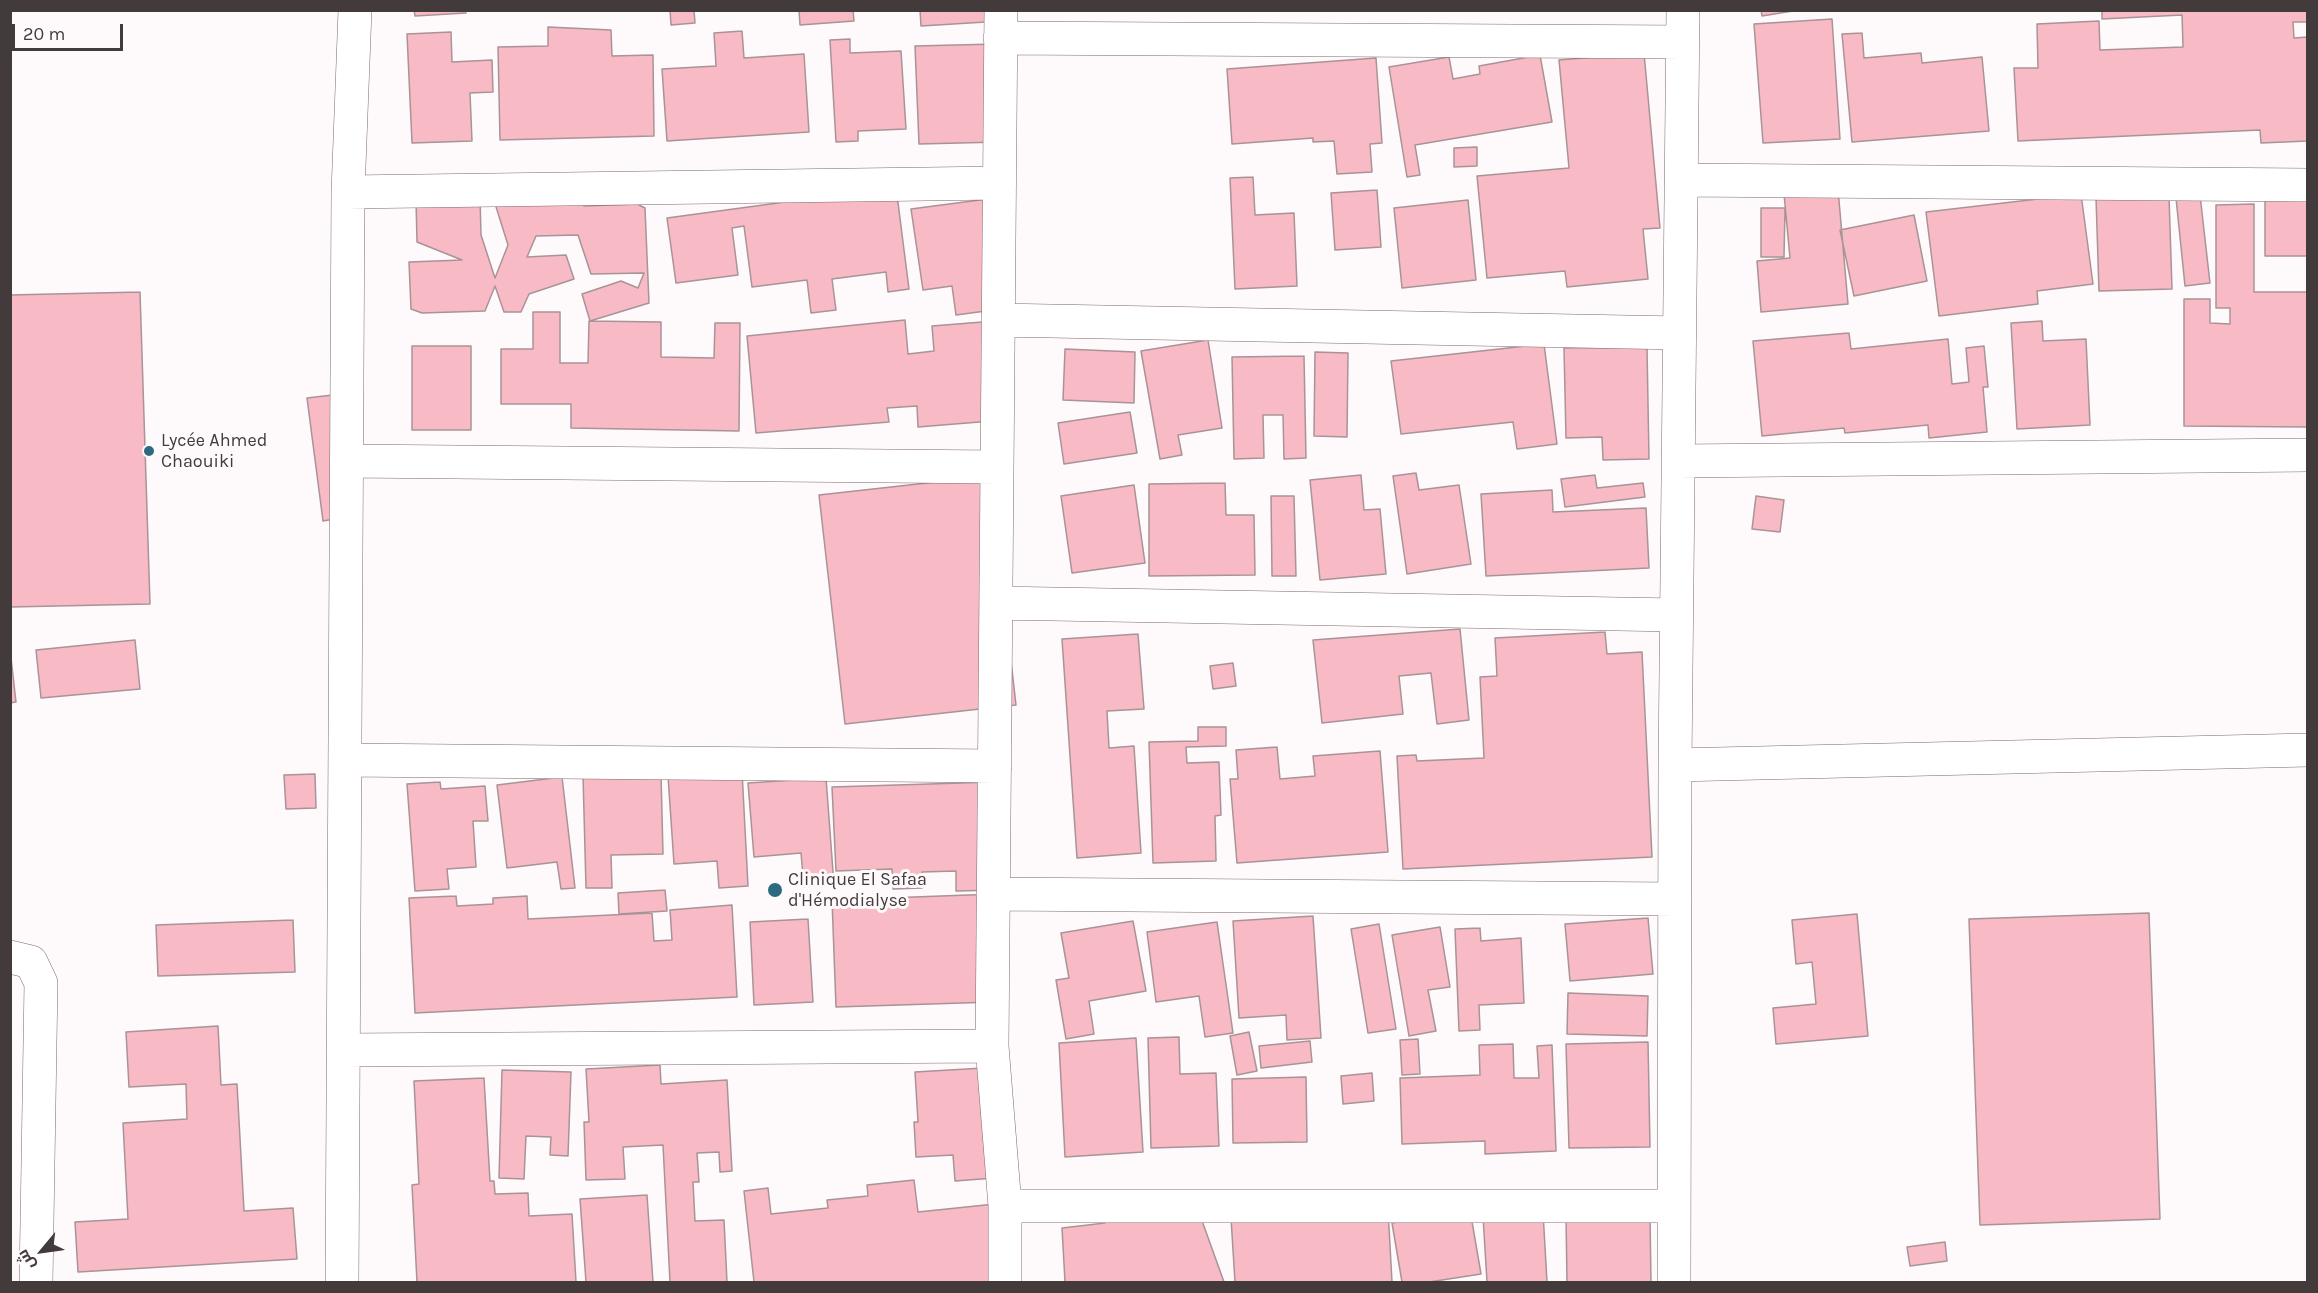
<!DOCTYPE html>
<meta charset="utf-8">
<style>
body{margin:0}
#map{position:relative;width:2318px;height:1293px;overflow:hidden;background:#fef9fa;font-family:Karla,Cairo,sans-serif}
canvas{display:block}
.frame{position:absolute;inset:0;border:12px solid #433a3b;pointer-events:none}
.north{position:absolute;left:12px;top:1221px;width:60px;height:60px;-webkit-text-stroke:4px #fef9fa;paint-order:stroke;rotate:241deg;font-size:16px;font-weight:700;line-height:24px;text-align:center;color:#433a3b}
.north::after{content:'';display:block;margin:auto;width:21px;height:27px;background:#433a3b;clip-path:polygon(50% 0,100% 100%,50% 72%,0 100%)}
.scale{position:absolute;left:12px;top:24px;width:111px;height:27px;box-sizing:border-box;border:3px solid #433a3b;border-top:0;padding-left:8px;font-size:18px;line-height:21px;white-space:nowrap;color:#433a3b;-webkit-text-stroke:4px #fef9fa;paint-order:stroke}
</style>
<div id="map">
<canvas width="2318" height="1293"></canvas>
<div class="frame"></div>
<div class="north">ش</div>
<div class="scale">20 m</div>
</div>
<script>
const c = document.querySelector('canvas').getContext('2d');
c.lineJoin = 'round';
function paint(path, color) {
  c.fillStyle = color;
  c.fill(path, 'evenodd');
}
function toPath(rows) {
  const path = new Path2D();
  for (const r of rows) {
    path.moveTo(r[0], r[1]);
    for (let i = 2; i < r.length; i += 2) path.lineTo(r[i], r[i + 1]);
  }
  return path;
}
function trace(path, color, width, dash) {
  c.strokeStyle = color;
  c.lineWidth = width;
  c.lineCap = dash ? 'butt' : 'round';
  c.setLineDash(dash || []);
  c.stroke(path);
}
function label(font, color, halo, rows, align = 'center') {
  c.font = font + ' Karla,sans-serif';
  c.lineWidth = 6;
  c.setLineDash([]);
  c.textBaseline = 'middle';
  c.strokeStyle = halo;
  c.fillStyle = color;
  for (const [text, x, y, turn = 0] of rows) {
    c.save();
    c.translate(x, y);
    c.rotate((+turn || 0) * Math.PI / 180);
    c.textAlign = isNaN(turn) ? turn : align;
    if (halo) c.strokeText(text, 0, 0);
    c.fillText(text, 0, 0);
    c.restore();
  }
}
const building = toPath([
 [414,10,466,10,466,13,415,16,414,10],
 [670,10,694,10,695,23,671,25,670,10],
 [799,10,853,10,854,21,800,25,799,10],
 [920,10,1001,10,1002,21,921,26,920,10],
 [1761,10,1799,10,1762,16,1761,10],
 [2102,10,2308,10,2308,22,2293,22,2294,38,2308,37,2308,141,2261,143,2260,130,2018,141,2014,68,2038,68,2037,24,2099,21,2100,50,2183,47,2182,15,2102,19,2102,10],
 [1832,19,1840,139,1763,143,1754,24,1832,19],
 [548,27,611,30,612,56,653,55,654,136,500,140,498,47,548,46,548,27],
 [742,31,744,58,804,54,809,132,667,141,662,69,716,66,714,33,742,31],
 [451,32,452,62,492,60,493,92,470,93,472,141,412,143,407,34,451,32],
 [1862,33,1864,58,1921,53,1922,63,1982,57,1989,131,1852,142,1842,34,1862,33],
 [850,39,850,53,901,51,906,129,858,131,858,141,836,142,830,40,850,39],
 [997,44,1000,142,919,144,915,46,997,44],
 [1644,53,1660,228,1643,229,1648,279,1567,287,1565,271,1487,278,1477,176,1569,168,1559,60,1644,53],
 [1540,55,1552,122,1415,145,1420,175,1407,177,1389,67,1449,57,1453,79,1480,74,1479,66,1540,55],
 [1376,58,1382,143,1370,144,1372,172,1337,174,1334,141,1313,142,1313,138,1232,144,1227,69,1376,58],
 [1477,147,1477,166,1454,167,1454,148,1477,147],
 [1253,177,1255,215,1294,213,1297,286,1235,289,1230,178,1253,177],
 [896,187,909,289,888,292,886,272,832,279,836,310,811,313,807,280,752,287,744,226,732,228,738,275,676,283,667,218,896,187],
 [1838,189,1848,304,1761,312,1757,261,1790,258,1784,194,1838,189],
 [1377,190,1381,247,1335,250,1331,193,1377,190],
 [579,191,584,206,637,204,645,208,649,303,590,321,582,294,621,281,638,288,644,273,591,274,578,235,536,236,527,257,566,255,574,279,529,294,521,312,504,312,495,286,485,311,422,313,411,309,409,262,462,260,417,242,416,200,480,198,481,235,495,278,508,245,492,194,579,191],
 [2081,194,2093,284,2037,291,2038,304,1939,316,1926,212,2081,194],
 [2200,195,2210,283,2185,286,2176,198,2200,195],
 [2169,196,2172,289,2099,291,2096,198,2169,196],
 [995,198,1001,309,956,315,952,286,923,290,911,209,995,198],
 [1468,200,1476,280,1402,288,1394,208,1468,200],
 [2265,200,2308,200,2308,256,2265,256,2265,200],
 [2254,204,2254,292,2308,292,2308,427,2184,426,2184,299,2210,299,2210,323,2230,324,2230,308,2216,308,2216,205,2254,204],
 [1761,208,1785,208,1784,257,1761,257,1761,208],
 [1914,215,1927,281,1854,296,1840,230,1914,215],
 [140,292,150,604,10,607,10,295,140,292],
 [533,312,560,312,560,363,588,363,589,321,661,322,661,357,714,358,715,323,740,323,739,431,571,428,571,404,501,404,501,349,533,349,533,312],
 [905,320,908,354,934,351,932,326,995,321,1004,420,918,427,917,406,887,408,889,422,756,433,747,336,905,320],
 [2042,321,2043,341,2086,339,2090,425,2017,429,2011,323,2042,321],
 [1849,333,1851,349,1948,339,1952,384,1969,382,1966,348,1984,346,1988,387,1983,387,1987,432,1929,438,1928,425,1845,433,1844,428,1762,436,1753,341,1849,333],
 [1208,340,1222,428,1178,435,1182,455,1160,459,1141,351,1208,340],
 [1544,344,1557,444,1517,449,1513,422,1401,434,1391,361,1544,344],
 [412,346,471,346,471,430,412,430,412,346],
 [1647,347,1649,459,1603,460,1602,437,1566,438,1564,348,1647,347],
 [1065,349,1135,352,1134,403,1063,400,1065,349],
 [1315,352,1348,353,1347,437,1314,436,1315,352],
 [1304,356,1306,458,1284,459,1283,415,1263,415,1264,458,1234,459,1232,357,1304,356],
 [350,393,340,518,323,521,307,398,350,393],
 [1130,412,1137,453,1064,464,1058,423,1130,412],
 [1416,473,1419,490,1459,485,1471,564,1407,574,1393,476,1416,473],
 [1361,475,1364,510,1380,509,1386,574,1320,580,1310,480,1361,475],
 [1595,475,1597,488,1643,483,1645,497,1565,507,1561,479,1595,475],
 [990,476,1016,705,845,724,819,495,990,476],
 [1225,483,1226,515,1254,515,1255,575,1149,576,1149,484,1225,483],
 [1134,485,1145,563,1072,573,1061,496,1134,485],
 [1552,490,1553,512,1646,508,1649,568,1486,576,1481,494,1552,490],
 [1271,496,1294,496,1296,576,1272,576,1271,496],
 [1756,496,1784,500,1780,532,1752,529,1756,496],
 [1460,629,1469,720,1437,724,1431,673,1399,676,1403,714,1322,723,1313,640,1460,629],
 [1605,632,1607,654,1642,652,1652,857,1403,869,1397,756,1416,755,1417,761,1484,758,1480,677,1497,676,1495,638,1605,632],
 [1138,634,1144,709,1107,711,1109,748,1134,746,1141,853,1077,858,1062,639,1138,634],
 [135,640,140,689,41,698,36,650,135,640],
 [10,649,16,702,10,703,10,649],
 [1233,663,1236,686,1213,689,1210,666,1233,663],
 [1198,727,1226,727,1226,746,1186,747,1187,763,1219,762,1221,815,1215,816,1216,861,1153,863,1149,742,1198,741,1198,727],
 [1277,747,1280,779,1315,776,1313,756,1380,751,1388,852,1237,863,1230,779,1238,779,1236,750,1277,747],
 [742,771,748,886,719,888,717,861,674,864,668,776,742,771],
 [315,774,316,808,286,809,284,775,315,774],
 [661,774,663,854,611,855,612,888,586,888,583,775,661,774],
 [562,777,575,888,561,889,557,862,507,868,497,785,562,777],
 [826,778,834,885,804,887,801,853,754,857,748,783,826,778],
 [440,782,441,789,485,786,488,821,473,821,476,867,447,869,449,889,415,891,407,784,440,782],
 [994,782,998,890,956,891,956,871,922,872,922,888,893,889,892,869,836,871,832,787,994,782],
 [665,890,667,911,619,914,618,893,665,890],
 [996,894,994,1002,836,1007,832,900,996,894],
 [456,896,457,906,493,904,493,898,527,896,528,919,652,913,654,941,672,940,670,910,732,905,737,997,415,1013,409,898,456,896],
 [2149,913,2160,1219,1980,1225,1969,919,2149,913],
 [1857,914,1868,1036,1776,1044,1773,1008,1816,1004,1812,962,1796,964,1792,920,1857,914],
 [1313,916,1321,1038,1287,1040,1286,1015,1239,1018,1233,921,1313,916],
 [1648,918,1653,974,1570,981,1565,924,1648,918],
 [808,919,813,1002,754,1005,750,922,808,919],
 [293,920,295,972,158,976,156,925,293,920],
 [1133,921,1146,991,1089,1001,1094,1034,1066,1039,1056,980,1069,978,1061,933,1133,921],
 [1217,922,1233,1033,1205,1037,1199,996,1156,1002,1147,932,1217,922],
 [1379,924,1396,1029,1368,1033,1351,929,1379,924],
 [1440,927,1450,987,1428,990,1436,1031,1409,1036,1392,935,1440,927],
 [1480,928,1481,941,1521,938,1524,1003,1479,1005,1480,1030,1459,1031,1455,929,1480,928],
 [1568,993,1648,996,1647,1036,1567,1034,1568,993],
 [218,1026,221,1085,237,1084,244,1211,293,1208,297,1259,78,1272,75,1222,128,1219,123,1123,187,1119,186,1084,129,1087,126,1032,218,1026],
 [1249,1032,1257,1071,1237,1075,1230,1036,1249,1032],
 [1179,1037,1180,1074,1216,1073,1219,1146,1151,1148,1148,1038,1179,1037],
 [1136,1038,1143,1152,1065,1157,1059,1043,1136,1038],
 [1418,1039,1420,1074,1402,1075,1400,1040,1418,1039],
 [1310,1041,1312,1062,1261,1068,1259,1046,1310,1041],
 [1648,1042,1650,1147,1569,1148,1566,1044,1648,1042],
 [1513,1044,1514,1078,1539,1078,1537,1046,1552,1045,1556,1151,1485,1154,1485,1141,1402,1144,1400,1078,1480,1075,1479,1045,1513,1044],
 [660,1065,661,1084,727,1080,732,1171,720,1172,719,1152,697,1153,699,1182,693,1182,695,1221,724,1220,727,1282,670,1282,663,1145,623,1147,625,1179,586,1180,584,1122,589,1122,586,1069,660,1065],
 [1001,1067,1008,1177,955,1181,953,1155,916,1157,914,1122,918,1122,915,1072,1001,1067],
 [502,1070,571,1072,568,1156,550,1155,551,1137,526,1136,524,1179,499,1178,502,1070],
 [1372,1073,1374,1101,1343,1104,1341,1076,1372,1073],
 [1306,1077,1307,1142,1233,1143,1232,1079,1306,1077],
 [484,1078,490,1181,494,1181,495,1194,528,1193,529,1216,572,1214,576,1282,417,1282,412,1185,419,1184,414,1081,484,1078],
 [914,1180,918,1212,995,1204,1003,1282,754,1282,744,1191,768,1188,771,1214,828,1208,827,1200,868,1196,867,1185,914,1180],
 [647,1195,653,1282,586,1282,580,1199,647,1195],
 [1196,1204,1224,1282,1065,1282,1062,1228,1105,1223,1104,1209,1196,1204],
 [1388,1209,1392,1282,1235,1282,1231,1218,1388,1209],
 [1470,1210,1481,1274,1429,1282,1402,1282,1392,1223,1470,1210],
 [1543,1212,1547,1282,1487,1282,1483,1216,1543,1212],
 [1650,1216,1651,1282,1567,1282,1566,1217,1650,1216],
 [1945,1242,1947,1261,1910,1266,1907,1247,1945,1242]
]);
const minor = toPath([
 [1000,38,1683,42],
 [1682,180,2308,185],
 [348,192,999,183],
 [998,320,1680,333],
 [347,461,997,467],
 [1678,461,2308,455],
 [996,603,1676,615],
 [345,760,995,766],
 [1675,765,2308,750],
 [993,894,1675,899],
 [10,957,31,962,41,983,36,1282],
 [992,1046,1005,1206],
 [343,1050,992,1046,1001,10],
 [342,1282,348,192,355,10],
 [1005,1282,1005,1206,1674,1206],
 [1674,1282,1675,765,1683,10]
]);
const markers = [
 [149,451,6,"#2d6a80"],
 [775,890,8,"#2d6a80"]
];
const poiNames = [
 ["Lycée Ahmed",161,441],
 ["Chaouiki",161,462],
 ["Clinique El Safaa",788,880],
 ["d'Hémodialyse",788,901]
];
paint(building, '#f8bac5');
trace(building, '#a99397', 1.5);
trace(minor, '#7e6a6d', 34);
trace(minor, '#fff', 33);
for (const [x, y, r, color] of markers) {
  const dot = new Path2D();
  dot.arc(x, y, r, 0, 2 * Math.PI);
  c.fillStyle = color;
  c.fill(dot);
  trace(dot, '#fef9fa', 2);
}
label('18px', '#433a3b', '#fef9fa', poiNames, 'left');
</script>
